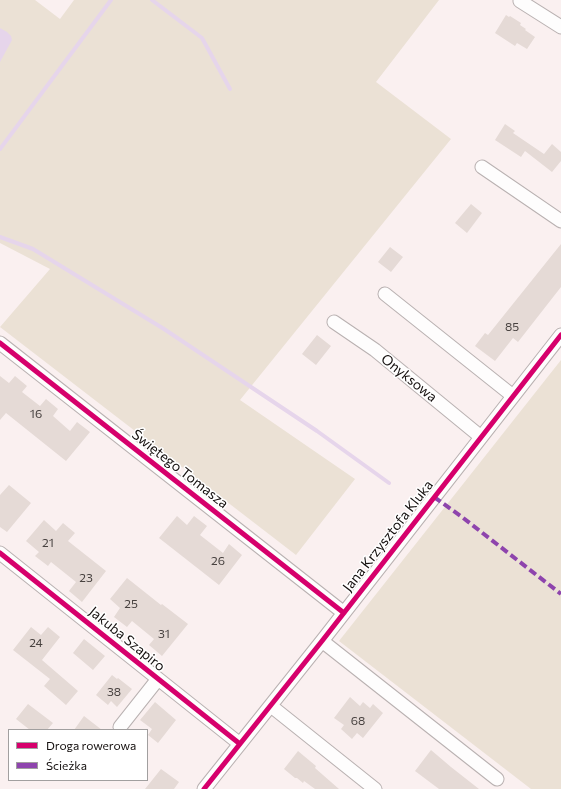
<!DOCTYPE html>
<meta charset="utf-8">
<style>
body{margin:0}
#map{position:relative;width:561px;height:789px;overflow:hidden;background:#faf0f0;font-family:Commissioner,sans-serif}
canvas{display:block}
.legend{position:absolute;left:8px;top:729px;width:140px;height:52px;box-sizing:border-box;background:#fff;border:1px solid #a19f9f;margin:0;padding:5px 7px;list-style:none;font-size:12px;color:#140f0e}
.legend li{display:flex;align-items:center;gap:8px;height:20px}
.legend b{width:20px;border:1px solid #a19f9f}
</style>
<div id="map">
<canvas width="561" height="789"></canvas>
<ul class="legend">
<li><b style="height:5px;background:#d6006c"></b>Droga rowerowa</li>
<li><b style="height:5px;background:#8e44ad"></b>Ścieżka</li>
</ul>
</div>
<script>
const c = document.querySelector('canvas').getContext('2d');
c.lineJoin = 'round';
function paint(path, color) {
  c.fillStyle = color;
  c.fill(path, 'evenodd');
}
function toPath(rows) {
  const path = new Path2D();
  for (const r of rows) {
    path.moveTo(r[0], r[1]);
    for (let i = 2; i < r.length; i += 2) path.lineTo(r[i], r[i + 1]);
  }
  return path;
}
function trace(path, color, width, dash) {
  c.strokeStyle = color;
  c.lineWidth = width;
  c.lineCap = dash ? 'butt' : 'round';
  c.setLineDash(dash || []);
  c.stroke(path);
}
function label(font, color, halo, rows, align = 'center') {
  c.font = font + ' Commissioner,sans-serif';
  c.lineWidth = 3;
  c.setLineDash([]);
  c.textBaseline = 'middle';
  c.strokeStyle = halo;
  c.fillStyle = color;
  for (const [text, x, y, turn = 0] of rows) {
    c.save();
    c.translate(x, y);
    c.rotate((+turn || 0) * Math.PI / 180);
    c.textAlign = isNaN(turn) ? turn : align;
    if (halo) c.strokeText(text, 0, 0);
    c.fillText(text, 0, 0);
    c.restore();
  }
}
const green = toPath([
 [0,0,35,0,60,19,74,0,439,0,376,82,451,139,240,400,355,479,296,555,0,327,50,269,0,243],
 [561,360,561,789,531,789,339,641]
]);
const water = toPath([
 [0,28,7,32,11,36,12,40,0,62]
]);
const stream = toPath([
 [152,0,202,38,230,89],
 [0,149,111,0],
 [0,237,33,249,164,329,317,431,389,483]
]);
const building = toPath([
 [506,15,509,17,510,16,521,23,520,25,526,29,525,30,535,37,527,49,517,43,515,46,495,33],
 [505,124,515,131,513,133,544,154,552,144,561,152,561,161,552,172,525,151,521,157,495,140],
 [471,204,482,213,467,233,455,223],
 [561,244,561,287,518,342,513,338,495,361,475,346,485,333,488,335],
 [390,247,403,257,391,272,378,262],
 [317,335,331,346,316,365,302,354],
 [0,376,9,383,15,376,27,386,22,392,40,406,46,399,58,409,53,416,70,431,77,422,90,432,66,461,6,413,0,420],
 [9,485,31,503,7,532,0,527,0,495],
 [177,516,187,525,194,516,207,526,200,535,223,553,229,544,242,555,219,585,159,538],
 [44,520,56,531,63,523,75,533,68,541,106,571,82,602,69,591,76,582,51,562,48,566,35,556,39,552,26,541],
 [127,578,161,605,162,604,188,624,162,656,149,645,154,639,132,621,127,627,114,617,120,608,110,599],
 [31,627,41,635,48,627,60,637,42,660,78,691,66,705,44,686,50,679,13,650],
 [84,639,105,656,93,670,73,653],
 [112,675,117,679,118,678,132,689,117,707,111,701,108,705,96,695],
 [350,697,360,706,363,702,370,708,373,704,383,713,363,738,357,733,352,739,341,729,344,725,334,718],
 [155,702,176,720,158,743,148,735,152,729,140,720],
 [28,704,53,723,47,730,30,730,16,719],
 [84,716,102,730,74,730],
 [431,750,451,767,479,789,439,789,415,771],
 [298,751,316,766,315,768,339,789,315,789,304,781,303,783,297,778,295,778,284,769],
 [161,769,179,782,174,789,145,789]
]);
const minor = toPath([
 [520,1,561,27],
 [482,167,561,221],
 [385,294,513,396],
 [334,322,375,350,481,437],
 [0,343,344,613],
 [0,553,240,744],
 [322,641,497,779],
 [271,706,375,789],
 [120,727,158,679],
 [204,789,322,641,561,335]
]);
const quiet = toPath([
 [434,497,462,517,561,594]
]);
const cycleway = toPath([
 [0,343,344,613],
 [0,553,240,744],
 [204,789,322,641,561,335]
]);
const numberNames = [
 ["85",512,327],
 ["16",36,414],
 ["21",48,543],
 ["26",218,561],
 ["23",86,578],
 ["25",131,604],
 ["31",164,634],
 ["24",36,643],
 ["38",114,692],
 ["68",358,721]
];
const streetNames = [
 ["Onyksowa",409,378,39],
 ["Świętego Tomasza",180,469,38],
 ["Jana Krzysztofa Kluka",388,536,-52],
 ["Jakuba Szapiro",127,639,39]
];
paint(green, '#ebe1d5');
paint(water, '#e6d5eb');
trace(stream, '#e6d5eb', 4);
paint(building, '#e5dad6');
trace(minor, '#b9b1b1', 15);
trace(minor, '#fefdfd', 13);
trace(quiet, '#8e44ad', 4, [8, 4]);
trace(cycleway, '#d6006c', 5);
label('12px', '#484240', null, numberNames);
label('14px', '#140f0e', '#fff', streetNames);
</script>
